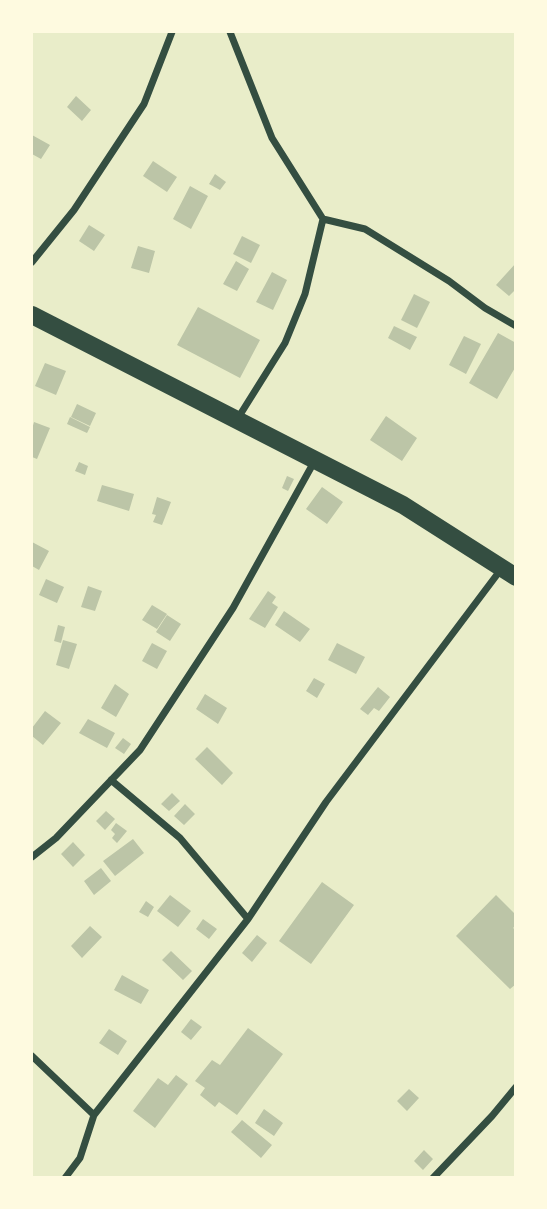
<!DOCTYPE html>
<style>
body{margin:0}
#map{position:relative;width:547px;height:1209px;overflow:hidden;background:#e9edc9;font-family:Karla,sans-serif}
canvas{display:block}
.frame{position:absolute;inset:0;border:33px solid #fefae0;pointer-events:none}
</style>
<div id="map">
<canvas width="547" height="1209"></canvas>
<div class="frame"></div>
</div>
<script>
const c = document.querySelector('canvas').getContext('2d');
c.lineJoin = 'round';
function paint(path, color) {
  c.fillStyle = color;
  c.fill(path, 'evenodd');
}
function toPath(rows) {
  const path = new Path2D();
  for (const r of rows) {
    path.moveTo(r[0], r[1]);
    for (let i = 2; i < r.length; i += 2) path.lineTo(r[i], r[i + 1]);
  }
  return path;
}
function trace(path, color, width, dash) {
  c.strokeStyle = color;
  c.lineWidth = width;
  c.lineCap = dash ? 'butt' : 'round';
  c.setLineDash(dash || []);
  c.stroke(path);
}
const building = toPath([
 [76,96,91,110,82,121,67,107],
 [32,135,50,145,41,159,32,154],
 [153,161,177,177,167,192,143,176],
 [215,174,226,182,220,190,209,184],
 [190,186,208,196,191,229,173,219],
 [89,225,105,235,94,251,79,241],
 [242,236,260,245,251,263,233,254],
 [138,246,155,251,149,273,131,268],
 [236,261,249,269,237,291,223,284],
 [516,263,516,289,509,296,496,285],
 [272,272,287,280,273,310,256,302],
 [414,294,430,302,417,328,401,320],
 [198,307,260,340,240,378,177,345],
 [394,326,417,337,410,350,388,338],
 [498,333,516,343,516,366,497,399,469,383],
 [464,336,481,344,466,374,449,365],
 [45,363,66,371,56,395,35,386],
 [77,404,96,413,90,426,71,417],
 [386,416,417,438,402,461,370,440],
 [70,417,90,427,87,433,67,424],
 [34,422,50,428,37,459,32,457,32,429],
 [79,462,88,466,85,475,75,471],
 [287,476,294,479,288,491,282,488],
 [102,485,134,494,129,511,97,501],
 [322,487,343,502,327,524,306,509],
 [157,497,171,502,162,525,153,522,156,515,152,514],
 [32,542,49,551,39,570,32,566],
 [46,579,64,587,57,603,39,595],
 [88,586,102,591,95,611,81,607],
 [268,591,276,597,272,603,278,607,265,628,249,619],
 [152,605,167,614,157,629,142,620],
 [284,611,310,629,300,642,275,625],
 [167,615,181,624,170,641,156,632],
 [58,625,65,627,61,643,54,641],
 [63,640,77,644,69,669,56,665],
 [152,643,167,651,157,669,142,661],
 [337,643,365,657,356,674,328,660],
 [314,678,325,684,317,698,306,691],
 [115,684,129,694,116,717,101,708],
 [378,687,390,697,379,711,374,708,368,715,360,709],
 [205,694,227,708,218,724,196,709],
 [45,711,61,723,43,745,32,736,32,728],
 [88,719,115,733,107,748,79,733],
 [123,738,131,744,124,754,115,748],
 [207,747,233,773,222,785,195,759],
 [172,793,180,801,169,811,161,804],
 [185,804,195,814,184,825,174,816],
 [106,811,115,819,105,830,96,821],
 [116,823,127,831,117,843,112,838,115,834,111,830],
 [133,839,144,853,115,876,103,861],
 [73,842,85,855,73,867,61,854],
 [101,868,111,881,94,895,84,881],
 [322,882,354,905,311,964,279,941],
 [170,895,191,911,178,927,157,911],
 [496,895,516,915,516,925,513,928,516,930,516,984,510,989,456,936],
 [146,901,154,907,148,917,139,912],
 [203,919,217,929,209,939,196,929],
 [90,926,102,937,82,958,71,946],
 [257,935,267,943,252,962,242,953],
 [171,951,192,971,183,980,162,960],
 [122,975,149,990,141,1004,114,990],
 [191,1019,202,1027,191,1040,181,1032],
 [248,1028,283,1054,237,1115,219,1102,215,1107,200,1095,205,1088,195,1081,212,1060,220,1065],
 [109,1029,127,1041,118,1055,99,1043],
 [176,1075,188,1084,155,1128,133,1111,158,1078,168,1085],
 [409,1089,419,1098,407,1111,397,1101],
 [264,1109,283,1123,274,1136,255,1123],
 [242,1120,272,1145,261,1158,231,1132],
 [424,1150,433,1159,423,1170,414,1161]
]);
const minor = toPath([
 [230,32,272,138,323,219,305,294,285,343,238,418],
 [323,219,365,229,449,281,485,308,516,326],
 [32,262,74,210,144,104,172,32],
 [111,780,180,838,248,919],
 [32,857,56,838,140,750,233,608,314,462],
 [32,1056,94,1115],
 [65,1178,80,1158,94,1115,248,919,326,802,502,568],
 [433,1178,492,1116,516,1087]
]);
const primary = toPath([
 [32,315,403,505,516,577]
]);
paint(building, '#bcc5a7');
trace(minor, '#344e41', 7);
trace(primary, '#344e41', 18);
</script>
